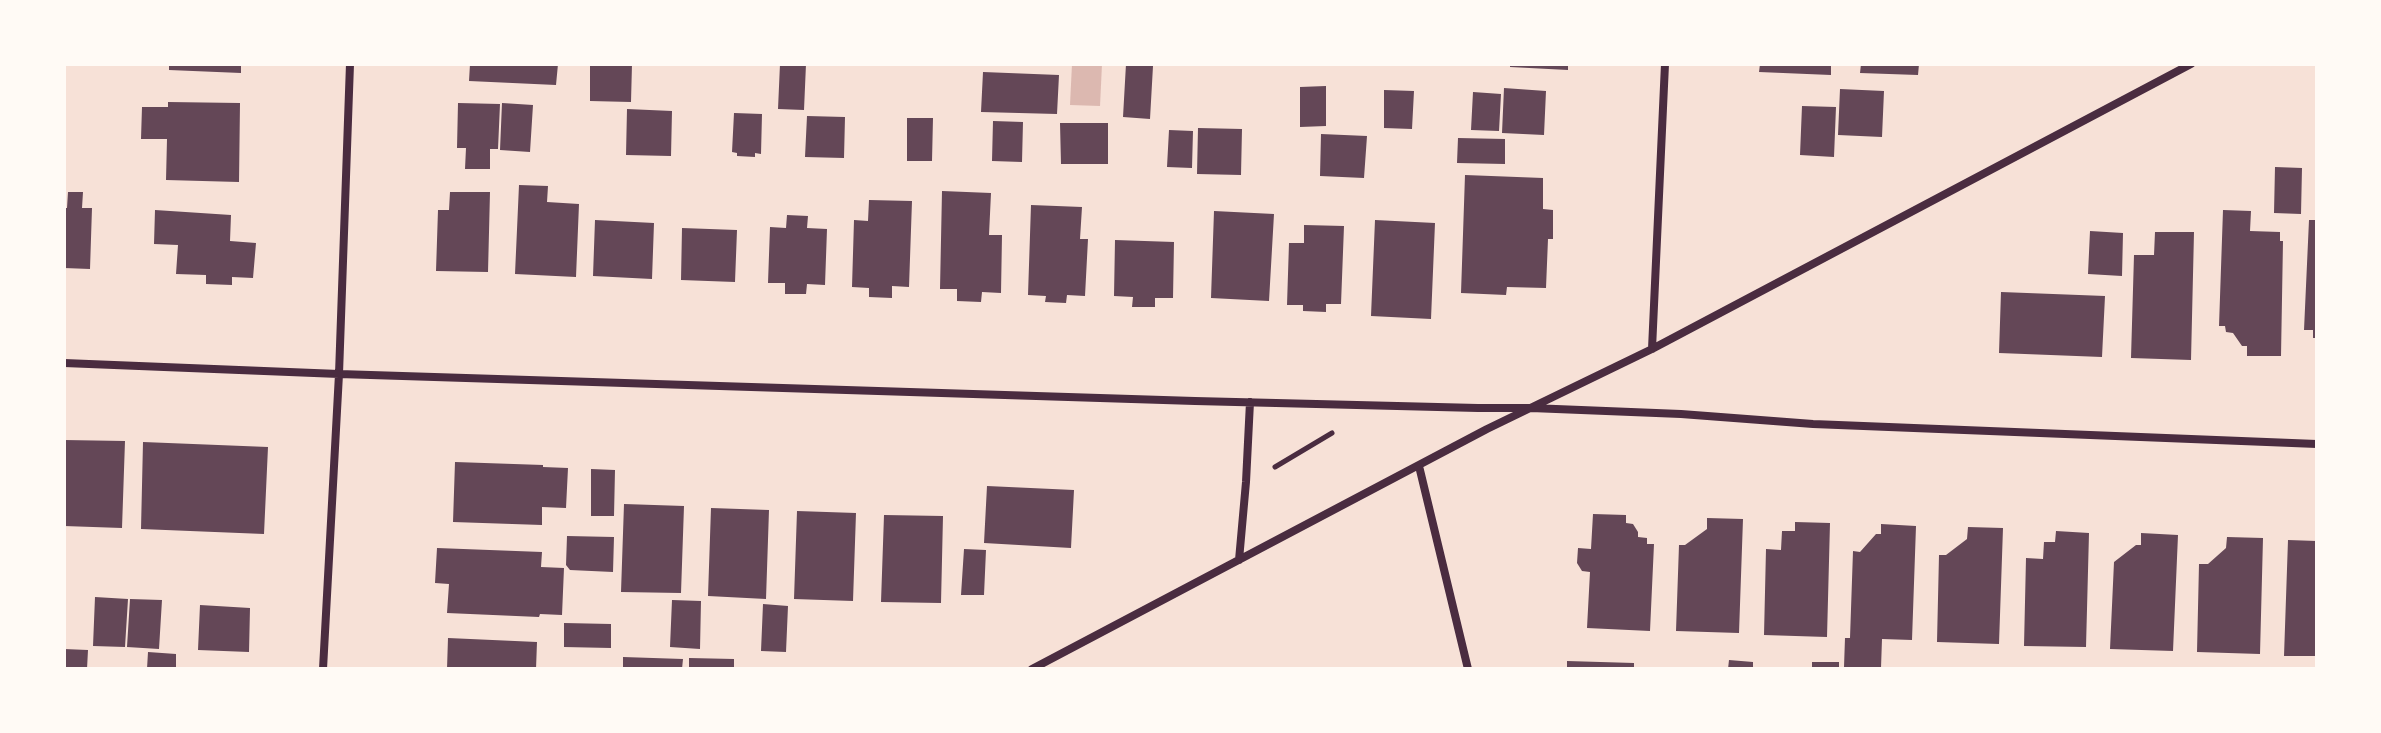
<!DOCTYPE html>
<style>
body{margin:0}
#map{position:relative;width:2381px;height:733px;overflow:hidden;background:#f7e1d7;font-family:"Public Sans",sans-serif}
canvas{display:block}
.frame{position:absolute;inset:0;border:66px solid #fffaf5;pointer-events:none}
</style>
<div id="map">
<canvas width="2381" height="733"></canvas>
<div class="frame"></div>
</div>
<script>
const c = document.querySelector('canvas').getContext('2d');
c.lineJoin = 'round';
function paint(path, color) {
  c.fillStyle = color;
  c.fill(path, 'evenodd');
}
function toPath(rows) {
  const path = new Path2D();
  for (const r of rows) {
    path.moveTo(r[0], r[1]);
    for (let i = 2; i < r.length; i += 2) path.lineTo(r[i], r[i + 1]);
  }
  return path;
}
function trace(path, color, width, dash) {
  c.strokeStyle = color;
  c.lineWidth = width;
  c.lineCap = dash ? 'butt' : 'round';
  c.setLineDash(dash || []);
  c.stroke(path);
}
const water = toPath([
 [1072,64,1102,64,1100,106,1070,105]
]);
const building = toPath([
 [169,64,241,64,241,73,169,70],
 [470,64,558,64,556,85,469,81],
 [590,64,632,64,631,102,590,101],
 [780,64,806,64,804,110,778,109],
 [1126,64,1153,66,1150,119,1123,117],
 [1510,64,1568,64,1568,70,1510,67],
 [1760,64,1831,64,1831,75,1759,72],
 [1861,64,1919,64,1918,75,1860,73],
 [983,72,1059,75,1057,114,981,112],
 [1326,86,1326,126,1300,127,1300,87],
 [1504,88,1546,91,1544,135,1502,133],
 [1840,89,1884,91,1882,137,1838,135],
 [1384,90,1414,91,1412,129,1384,128],
 [1473,92,1501,94,1499,131,1471,130],
 [168,102,240,103,239,182,166,180,167,139,141,139,142,107,168,107],
 [458,103,500,104,498,149,490,149,490,169,465,169,466,148,457,148],
 [502,103,533,105,530,152,500,150],
 [1802,106,1836,107,1834,157,1800,155],
 [627,109,672,111,671,156,626,155],
 [734,113,762,114,761,154,755,153,755,157,737,156,737,153,732,152],
 [807,116,845,117,844,158,805,157],
 [907,118,933,118,932,161,907,161],
 [993,121,1023,122,1022,162,992,161],
 [1060,123,1108,123,1108,164,1061,164],
 [1198,128,1242,129,1241,175,1197,174],
 [1169,130,1193,131,1192,168,1167,167],
 [1321,134,1367,136,1364,178,1320,176],
 [1458,138,1505,139,1505,164,1457,163],
 [2275,167,2302,168,2301,214,2274,213],
 [1465,175,1543,178,1543,209,1553,210,1553,239,1548,239,1546,288,1507,287,1506,295,1461,293],
 [519,185,548,186,547,202,579,204,576,277,515,274],
 [942,191,991,193,989,235,1002,235,1001,293,982,292,981,302,957,301,957,289,940,289],
 [68,192,83,192,82,208,92,208,90,269,64,268,65,208,67,208],
 [450,192,490,192,488,272,436,271,438,210,449,210],
 [869,200,912,201,909,287,892,286,892,298,869,297,869,288,852,287,854,220,868,221],
 [1031,205,1082,207,1080,239,1088,239,1085,296,1067,295,1066,303,1045,302,1046,296,1028,295],
 [155,210,231,215,230,241,256,243,253,278,232,277,232,285,206,284,206,275,176,274,178,245,154,244],
 [2223,210,2251,211,2250,231,2280,232,2280,241,2283,241,2281,356,2247,356,2247,346,2242,346,2233,333,2226,332,2225,326,2219,326],
 [1214,211,1274,214,1269,301,1211,298],
 [787,215,808,216,807,228,827,229,825,285,807,284,806,294,785,294,785,283,768,283,770,227,786,228],
 [595,220,654,223,652,279,593,276],
 [1375,220,1435,223,1431,319,1371,316],
 [2309,220,2317,220,2317,338,2313,338,2313,330,2304,330],
 [1304,225,1344,226,1341,304,1326,304,1326,312,1303,311,1303,305,1287,305,1289,243,1304,243],
 [682,228,737,230,735,282,681,280],
 [2090,231,2123,233,2122,276,2088,274],
 [2155,232,2194,232,2191,360,2131,358,2134,255,2154,255],
 [1115,240,1174,242,1173,298,1155,298,1155,307,1132,307,1133,297,1114,296],
 [2001,292,2105,296,2102,357,1999,353],
 [64,440,125,441,122,528,64,526],
 [143,442,268,447,264,534,141,529],
 [455,462,543,465,543,467,568,468,566,508,542,507,542,525,453,522],
 [591,469,615,470,614,516,591,516],
 [987,486,1074,490,1071,548,984,543],
 [624,504,684,506,681,593,621,592],
 [711,508,769,510,766,599,708,596],
 [797,511,856,513,853,601,794,599],
 [1593,514,1626,515,1626,523,1633,524,1638,532,1638,537,1647,538,1647,544,1654,544,1650,631,1587,628,1590,572,1582,571,1577,563,1578,548,1591,549],
 [884,515,943,516,941,603,881,602],
 [1707,518,1743,519,1739,633,1676,631,1679,545,1685,545,1707,529],
 [1795,522,1830,523,1827,637,1764,635,1766,549,1781,550,1782,531,1795,531],
 [1881,524,1916,526,1912,640,1882,639,1881,668,1844,667,1845,638,1850,638,1853,551,1860,552,1876,534,1881,534],
 [1968,527,2003,528,1999,644,1937,642,1939,555,1946,555,1967,539],
 [2056,531,2089,533,2086,647,2024,646,2026,558,2043,559,2044,542,2055,542],
 [2141,533,2178,535,2173,651,2110,649,2114,562,2136,545,2141,545],
 [567,536,614,537,613,572,570,570,566,565],
 [2227,537,2263,538,2260,654,2197,652,2199,564,2208,564,2226,548],
 [2288,540,2317,541,2317,656,2284,656],
 [437,548,542,552,541,567,564,568,562,615,540,614,539,617,447,613,449,584,435,583],
 [964,549,986,550,984,595,961,595],
 [95,597,128,599,125,647,93,646],
 [130,599,162,600,159,649,127,647],
 [672,600,701,601,700,649,670,647],
 [763,604,788,606,786,652,761,651],
 [200,605,250,608,249,652,198,650],
 [564,623,611,624,611,648,564,647],
 [448,638,537,642,536,669,447,669],
 [64,649,88,650,87,669,64,669],
 [148,652,176,654,176,669,147,669],
 [623,657,683,659,682,669,623,669],
 [689,658,734,659,734,669,689,669],
 [1729,660,1753,662,1753,669,1728,669],
 [1567,661,1634,663,1634,669,1567,669],
 [1812,662,1839,662,1839,669,1812,669]
]);
const path = toPath([
 [1275,467,1332,433]
]);
const minor = toPath([
 [1652,349,1665,64],
 [64,363,339,374,1195,401,1478,408,1531,408,1681,414,1813,424,2317,444],
 [1419,466,1468,669],
 [1239,560,1246,482,1250,402],
 [323,669,339,374,350,64],
 [1032,669,1487,429,1652,349,2191,64]
]);
paint(water, '#dcb8b0');
paint(building, '#644757');
trace(path, '#4a2c40', 5);
trace(minor, '#4a2c40', 8);
</script>
